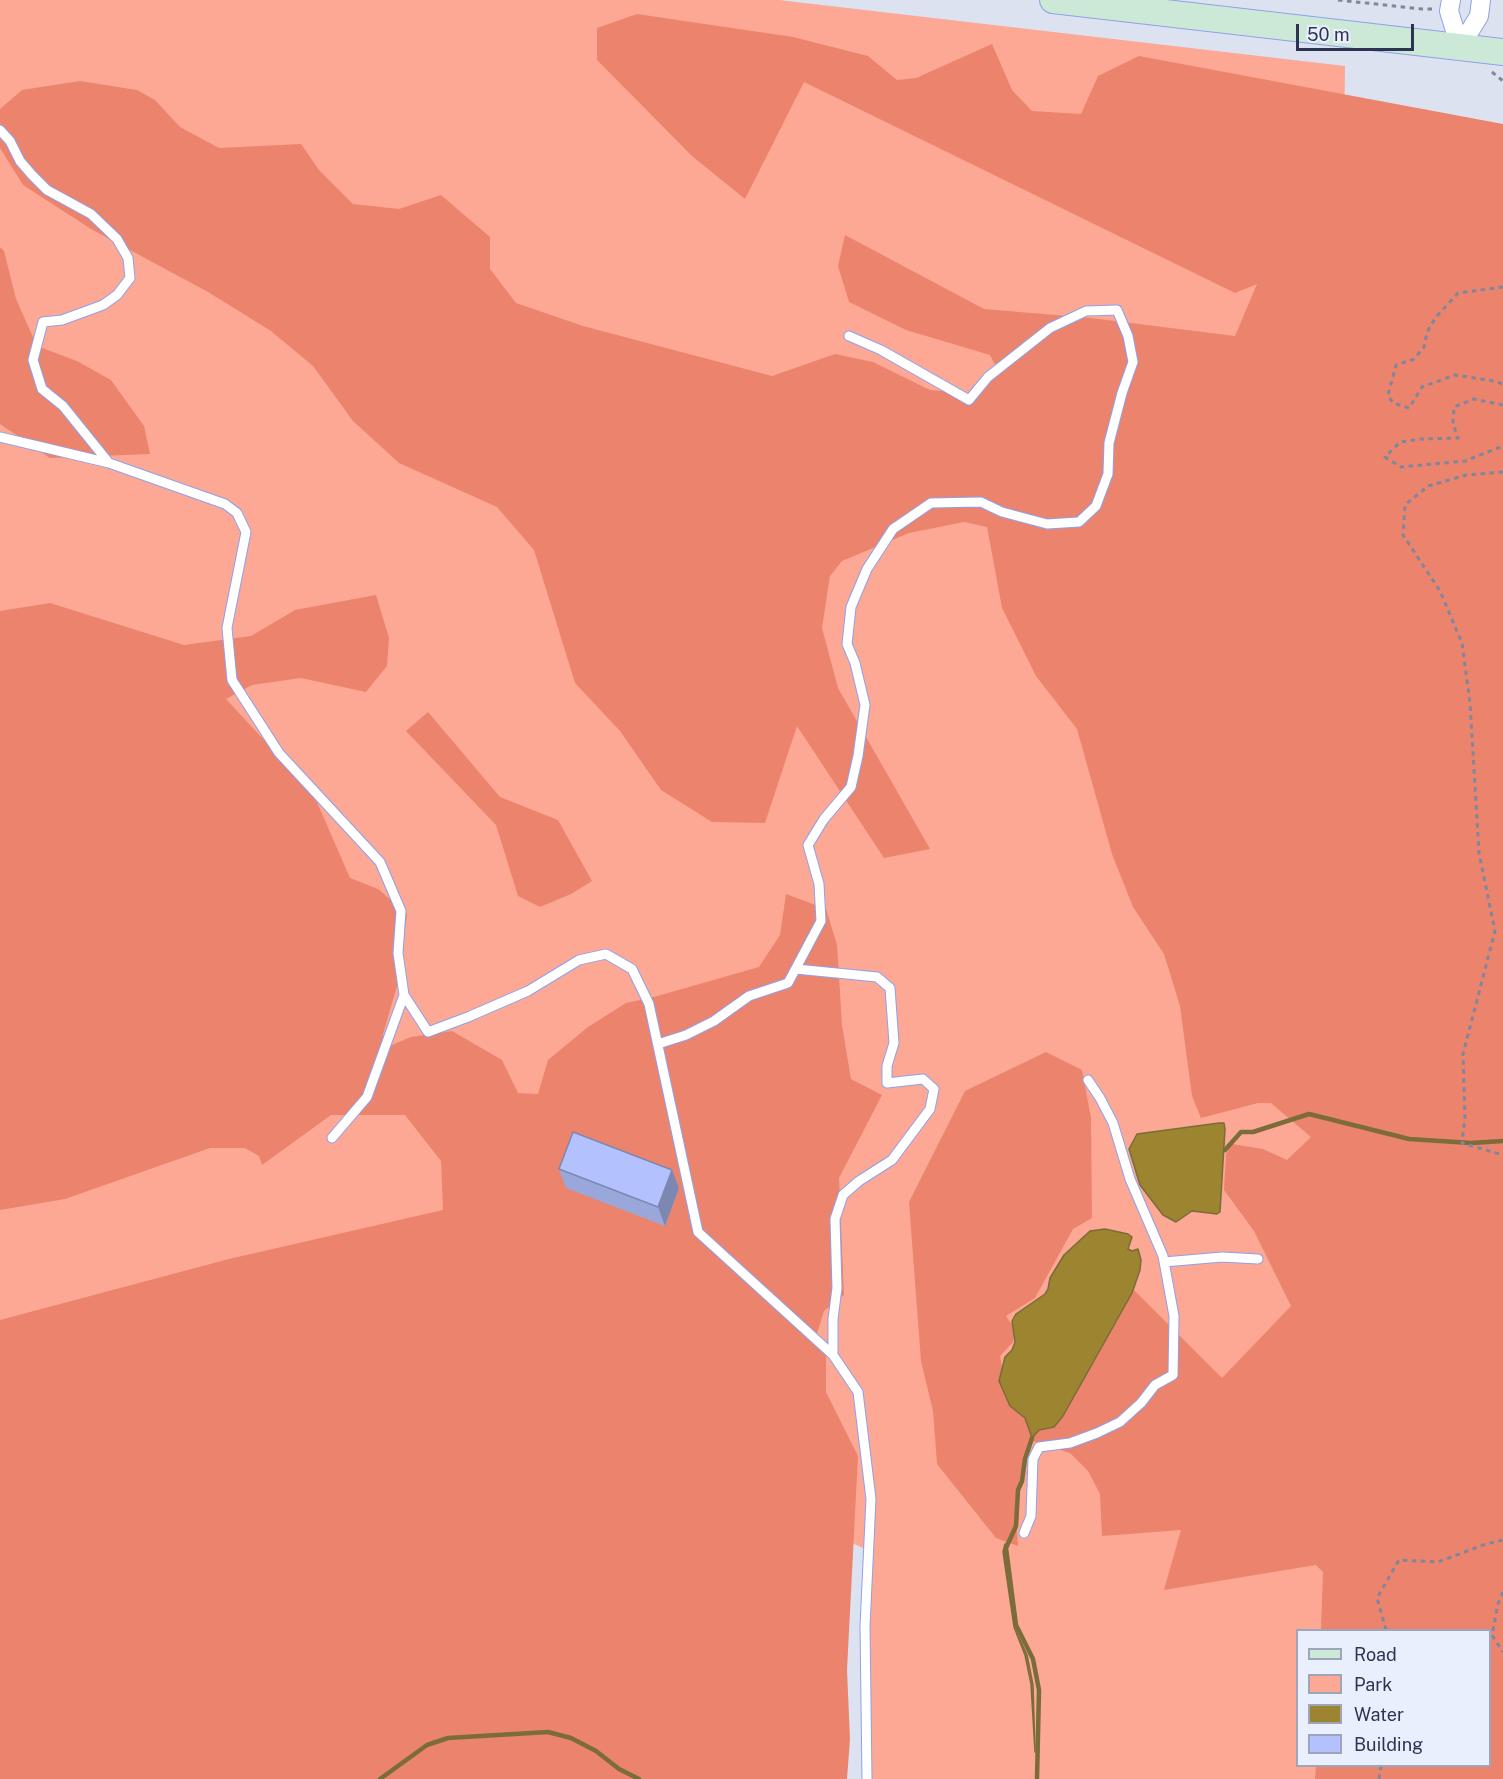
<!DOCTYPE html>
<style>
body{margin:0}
#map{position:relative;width:1503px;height:1779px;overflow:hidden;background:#dde2f1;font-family:"Public Sans",sans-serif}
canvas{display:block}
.legend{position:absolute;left:1296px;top:1629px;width:195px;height:138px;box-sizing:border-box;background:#eaeffe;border:2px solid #9ea4b9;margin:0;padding:8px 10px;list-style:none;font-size:18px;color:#2d3451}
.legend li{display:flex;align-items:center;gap:12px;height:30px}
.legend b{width:30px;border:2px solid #9ea4b9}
.scale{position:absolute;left:1296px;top:24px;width:118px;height:27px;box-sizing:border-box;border:3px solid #2d3451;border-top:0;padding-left:8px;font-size:18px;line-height:21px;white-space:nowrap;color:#2d3451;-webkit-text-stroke:4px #eaeffe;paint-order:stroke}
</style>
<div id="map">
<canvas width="1503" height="1779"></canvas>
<ul class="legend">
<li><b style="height:8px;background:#cce8d6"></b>Road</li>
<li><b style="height:16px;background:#fca895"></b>Park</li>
<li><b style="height:16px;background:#9c8430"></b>Water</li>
<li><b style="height:16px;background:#b3c2fe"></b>Building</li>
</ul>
<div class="scale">50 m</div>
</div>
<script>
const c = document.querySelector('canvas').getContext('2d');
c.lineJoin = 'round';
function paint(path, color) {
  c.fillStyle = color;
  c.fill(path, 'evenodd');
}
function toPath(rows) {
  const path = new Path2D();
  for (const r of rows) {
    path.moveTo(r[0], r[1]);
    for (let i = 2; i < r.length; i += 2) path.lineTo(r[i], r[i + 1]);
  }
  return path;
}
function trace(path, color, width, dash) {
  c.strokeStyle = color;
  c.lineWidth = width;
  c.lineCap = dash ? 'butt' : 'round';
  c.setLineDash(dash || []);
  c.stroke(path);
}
const green = toPath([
 [0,0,779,0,1345,66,1330,1452,1335,1630,1298,1630,1298,1766,1339,1766,1340,1779,871,1779,868,1550,229,1278,0,1340]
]);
const forest = toPath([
 [637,14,793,37,868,56,897,80,916,78,992,44,1012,90,1032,111,1081,114,1098,76,1139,56,1503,124,1503,1779,1315,1779,1316,1766,1490,1766,1490,1630,1321,1630,1323,1572,1316,1565,1164,1590,1181,1530,1102,1536,1100,1494,1088,1471,1070,1453,1029,1440,1015,1501,1018,1546,996,1538,937,1464,933,1411,921,1361,909,1202,965,1091,1046,1052,1082,1070,1091,1118,1092,1218,1073,1229,1035,1298,1006,1316,1015,1329,1013,1342,1000,1356,1005,1383,1129,1285,1222,1378,1291,1306,1254,1231,1224,1190,1226,1154,1232,1144,1263,1149,1287,1160,1311,1137,1271,1103,1258,1103,1201,1118,1192,1096,1180,1006,1164,954,1133,907,1112,854,1077,729,1036,676,1002,608,987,527,964,522,909,533,842,561,830,576,822,628,838,688,930,849,884,858,797,726,765,823,712,822,661,790,620,731,575,683,534,550,497,507,399,463,353,421,313,366,271,331,208,292,91,229,23,185,0,148,0,109,22,90,80,81,137,90,155,100,180,127,219,148,301,144,319,170,353,204,399,209,441,195,490,237,490,269,516,303,583,326,772,376,835,354,873,362,930,390,975,394,1000,374,990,355,906,330,849,302,838,266,845,235,984,309,1091,318,1235,336,1257,284,1235,293,804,82,745,199,692,156,597,60,597,28],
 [0,247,4,251,16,299,37,346,77,361,111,380,144,426,150,454,50,458,0,424],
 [376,595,389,638,387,666,366,692,301,678,252,685,226,699,313,793,350,878,378,889,407,914,397,986,383,1034,385,1048,411,1037,452,1031,502,1060,518,1093,538,1094,548,1060,588,1027,626,1003,654,997,759,967,780,935,786,894,826,909,837,945,842,1025,851,1079,882,1095,839,1178,844,1295,824,1311,817,1333,826,1354,826,1392,858,1456,847,1670,850,1739,847,1779,0,1779,0,1320,229,1259,443,1210,441,1161,405,1115,331,1115,262,1165,259,1156,245,1148,210,1148,65,1199,0,1210,0,611,50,603,184,645,251,636,295,610],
 [428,712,500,797,558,820,592,881,571,894,540,907,518,896,496,825,406,731]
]);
const water = toPath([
 [1219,1123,1224,1123,1225,1129,1220,1212,1217,1214,1192,1211,1176,1222,1163,1215,1140,1185,1129,1149,1137,1134,1219,1123],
 [1105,1229,1128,1234,1132,1237,1128,1249,1132,1251,1138,1249,1141,1260,1140,1270,1132,1293,1063,1416,1054,1427,1039,1430,1032,1438,1025,1418,1010,1406,999,1381,1005,1357,1012,1350,1015,1342,1012,1321,1016,1314,1045,1294,1048,1289,1050,1278,1064,1255,1090,1231,1105,1229],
 [1005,1544,1004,1552,1014,1627,1027,1655,1033,1685,1035,1752,1031,1684,1025,1655,1014,1627,1003,1552,1005,1544]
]);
const stream = toPath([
 [1225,1150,1241,1132,1253,1132,1309,1114,1409,1139,1471,1143,1503,1141],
 [1032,1438,1025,1459,1022,1481,1018,1490,1016,1526,1006,1548,1016,1625,1033,1659,1039,1690,1037,1779],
 [380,1779,427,1745,448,1738,548,1732,571,1738,596,1751,619,1769,639,1779]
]);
const path = toPath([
 [1338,0,1422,9,1433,9],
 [1492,72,1503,81],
 [1503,287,1458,293,1436,317,1427,332,1424,347,1414,359,1396,365,1388,395,1393,403,1409,408,1422,387,1455,375,1494,381,1503,384],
 [1503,405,1474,399,1454,407,1453,424,1458,438,1422,439,1400,442,1385,457,1401,467,1465,461,1503,446],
 [1503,472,1466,475,1428,486,1405,505,1403,535,1440,591,1462,643,1470,703,1479,853,1495,931,1463,1054,1465,1116,1462,1143,1503,1155],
 [1503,1592,1498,1604,1492,1635,1503,1652],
 [1386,1630,1377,1598,1399,1560,1438,1562,1486,1544,1503,1540],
 [1379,1779,1381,1766]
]);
const service = toPath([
 [0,130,10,141,20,161,32,175,47,190,91,214,117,239,128,258,130,278,117,295,103,305,62,320,43,322,33,360,42,389,63,406,109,463],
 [0,437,109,463,225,504,237,513,246,532,227,628,232,680,279,753,380,862,401,911,398,953,404,995,428,1032,468,1017,528,991,579,960,606,954,632,969,649,1004,698,1232,833,1355,858,1392,871,1499,865,1626,867,1779],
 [796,969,877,977,890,988,894,1043,887,1066,887,1083,923,1079,934,1089,930,1109,892,1160,859,1181,843,1195,835,1219,837,1288,833,1319,833,1355],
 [658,1044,686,1035,714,1021,749,996,788,983,821,921,819,884,808,845,824,819,851,787,858,756,865,705,855,663,847,644,851,607,867,569,893,529,931,503,981,502,1002,512,1047,524,1079,522,1096,506,1108,474,1109,443,1122,393,1133,362,1128,336,1117,310,1086,311,1050,328,988,377,969,400,881,350,849,336],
 [332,1138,367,1097,404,995],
 [1164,1262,1222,1257,1258,1259],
 [1024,1533,1031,1516,1033,1459,1039,1447,1070,1443,1097,1433,1120,1422,1141,1403,1155,1385,1173,1375,1174,1316,1163,1256,1130,1179,1113,1123,1100,1098,1088,1080]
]);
const minor = toPath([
 [1451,0,1449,11,1460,47],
 [1460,47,1479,16,1481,0]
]);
const secondary = toPath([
 [1053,0,1503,52]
]);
const wall = toPath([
 [559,1169,672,1170,679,1188,665,1226,566,1188]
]);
const shadedWall = toPath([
 [672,1170,679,1188,665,1226,658,1207]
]);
const building = toPath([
 [573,1132,672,1170,658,1207,559,1169,573,1132]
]);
paint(green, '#fca895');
paint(forest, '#ec836d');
paint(water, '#9c8430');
trace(water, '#7b6c3a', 1.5);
trace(stream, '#7b6c3a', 4.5);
trace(service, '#90a1ea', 11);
trace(minor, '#90a1ea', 20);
trace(secondary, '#90a1ea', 28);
trace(path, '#80869c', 3, [4.5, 4.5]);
trace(service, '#fff', 9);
trace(minor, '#fff', 18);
trace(secondary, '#cce8d6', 26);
paint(wall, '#9aa7da');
paint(shadedWall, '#7d88b2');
paint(building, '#b3c2fe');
trace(building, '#7d88b2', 1.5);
</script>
